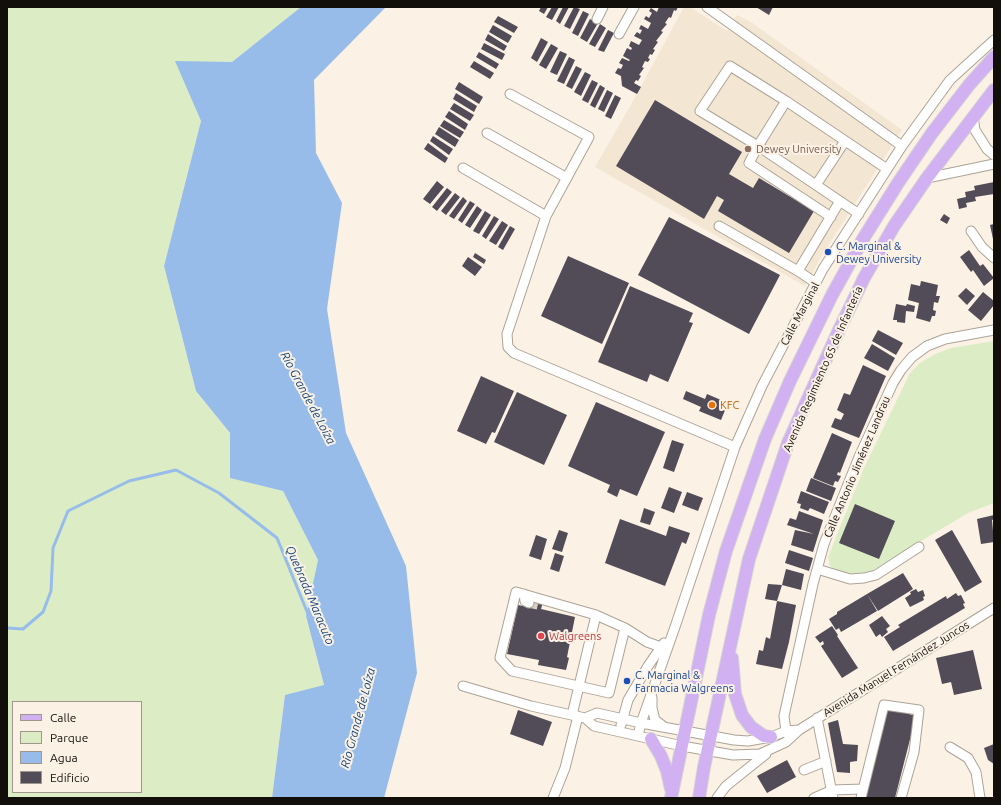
<!DOCTYPE html>
<meta charset="utf-8">
<style>
body{margin:0}
#map{position:relative;width:1001px;height:805px;overflow:hidden;background:#fbf1e5;font-family:Ubuntu,sans-serif}
canvas{display:block}
.frame{position:absolute;inset:0;border:8px solid #120f0b;pointer-events:none}
.legend{position:absolute;left:12px;top:701px;width:130px;height:92px;box-sizing:border-box;background:#fbf1e5;border:1px solid #9e978e;margin:0;padding:5px 7px;list-style:none;font-size:12px;color:#120f0b}
.legend li{display:flex;align-items:center;gap:8px;height:20px}
.legend b{width:20px;border:1px solid #9e978e}
</style>
<div id="map">
<canvas width="1001" height="805"></canvas>
<div class="frame"></div>
<ul class="legend">
<li><b style="height:5px;background:#d1b1f1"></b>Calle</li>
<li><b style="height:11px;background:#dcedc6"></b>Parque</li>
<li><b style="height:11px;background:#97bcea"></b>Agua</li>
<li><b style="height:11px;background:#514c57"></b>Edificio</li>
</ul>
</div>
<script>
const c = document.querySelector('canvas').getContext('2d');
c.lineJoin = 'round';
function paint(path, color) {
  c.fillStyle = color;
  c.fill(path, 'evenodd');
}
function toPath(rows) {
  const path = new Path2D();
  for (const r of rows) {
    path.moveTo(r[0], r[1]);
    for (let i = 2; i < r.length; i += 2) path.lineTo(r[i], r[i + 1]);
  }
  return path;
}
function trace(path, color, width, dash) {
  c.strokeStyle = color;
  c.lineWidth = width;
  c.lineCap = dash ? 'butt' : 'round';
  c.setLineDash(dash || []);
  c.stroke(path);
}
function label(font, color, halo, rows, align = 'center') {
  c.font = font + ' Ubuntu,sans-serif';
  c.lineWidth = 4;
  c.setLineDash([]);
  c.textBaseline = 'middle';
  c.strokeStyle = halo;
  c.fillStyle = color;
  for (const [text, x, y, turn = 0] of rows) {
    c.save();
    c.translate(x, y);
    c.rotate((+turn || 0) * Math.PI / 180);
    c.textAlign = isNaN(turn) ? turn : align;
    if (halo) c.strokeText(text, 0, 0);
    c.fillText(text, 0, 0);
    c.restore();
  }
}
const built = toPath([
 [684,7,690,7,727,31,737,15,751,22,902,130,823,254,805,286,595,167,632,103]
]);
const green = toPath([
 [7,7,301,7,232,62,176,62,201,121,164,266,196,391,230,433,230,477,283,491,318,560,306,616,324,686,285,695,272,798,7,798],
 [13,702,141,702,141,792,13,792],
 [994,341,994,503,968,513,871,571,853,574,839,571,830,566,828,557,864,468,910,373,920,363,935,354,951,348]
]);
const water = toPath([
 [301,7,386,7,314,80,316,153,342,203,327,309,346,433,406,566,417,673,384,798,272,798,285,695,324,685,306,616,318,560,283,491,230,478,230,433,196,391,164,266,201,121,175,61,232,62]
]);
const stream = toPath([
 [7,628,23,629,43,612,51,591,53,548,68,511,129,481,176,470,219,493,277,538,308,614]
]);
const building = toPath([
 [541,7,548,7,544,14,539,11],
 [552,7,559,7,552,20,546,17],
 [563,7,569,7,560,24,556,21],
 [574,7,580,9,570,29,564,26],
 [659,7,678,7,676,11,674,10,671,18,669,17,665,23,667,24,661,31,663,32,656,41,658,42,653,49,655,50,652,55,650,54,648,58,650,59,648,62,645,61,642,67,644,68,639,75,641,76,638,81,636,80,634,83,641,87,637,94,622,86,621,76,615,73,618,68,621,69,623,65,619,63,622,58,629,61,630,60,623,56,627,48,631,50,632,48,629,46,631,41,639,45,642,40,634,36,637,32,640,34,642,30,639,29,641,25,648,29,651,23,644,19,646,16,649,18,652,13,649,11,651,8,657,12],
 [756,7,773,7,769,15],
 [583,11,589,14,578,36,572,33],
 [498,16,518,27,514,33,494,22],
 [590,19,598,23,587,42,580,38],
 [600,24,606,28,595,47,589,44],
 [493,25,512,36,508,43,489,32],
 [608,30,614,33,604,52,598,50],
 [488,34,507,46,504,51,485,40],
 [541,38,548,42,537,62,531,58],
 [484,43,505,54,502,60,481,49],
 [551,44,558,48,546,69,539,65],
 [560,51,567,54,557,75,550,72],
 [479,52,499,64,496,69,476,57],
 [569,57,575,60,564,84,557,81],
 [474,61,494,73,490,79,470,67],
 [576,66,582,69,572,89,566,86],
 [585,72,591,75,581,96,574,92],
 [592,80,598,83,588,103,582,100],
 [459,82,483,97,479,104,455,89],
 [600,85,605,88,595,108,590,105],
 [607,90,613,93,604,112,598,109],
 [456,93,477,106,474,112,453,99],
 [615,95,621,98,611,119,605,116],
 [655,100,742,152,729,174,753,188,759,178,814,211,789,253,718,211,724,200,717,196,704,219,616,166],
 [454,103,474,115,470,121,450,109],
 [449,111,468,124,465,130,445,117],
 [444,120,464,132,460,138,440,126],
 [439,127,459,140,455,147,435,134],
 [433,136,453,149,449,155,430,141],
 [428,143,448,158,445,163,424,149],
 [437,181,444,187,430,204,423,199],
 [994,182,994,194,975,197,976,201,966,203,967,207,959,209,957,199,966,197,965,192,975,190,974,186],
 [447,188,452,192,437,211,432,207],
 [455,193,460,197,446,215,441,211],
 [463,197,467,201,454,219,449,216],
 [470,201,475,204,462,223,458,220],
 [477,206,482,210,470,228,465,225],
 [485,211,491,215,479,234,473,231],
 [944,214,950,218,947,224,940,220],
 [494,216,499,219,486,239,482,236],
 [669,217,780,275,749,334,638,275],
 [502,221,508,225,496,245,489,241],
 [994,224,994,239,993,239,990,225],
 [510,226,515,229,503,250,498,247],
 [969,250,980,266,983,264,994,278,984,286,973,270,971,272,960,257],
 [475,253,486,260,484,264,473,257],
 [568,256,629,283,602,344,541,316],
 [468,257,482,267,475,276,462,266],
 [921,281,938,285,936,296,940,296,938,303,934,302,933,310,936,311,935,316,932,316,930,322,916,318,919,303,908,300,911,284,920,286],
 [630,286,693,313,689,322,693,323,668,382,650,374,647,382,598,362],
 [966,288,975,296,967,305,958,296],
 [983,292,994,301,994,305,981,321,968,310],
 [896,304,906,306,907,304,915,306,914,312,906,311,905,323,897,322,897,320,893,320],
 [878,330,903,343,896,355,872,341],
 [872,344,895,358,888,371,864,358],
 [863,365,886,376,859,438,831,427,835,418,841,420,844,414,837,410,844,393,850,395],
 [481,376,514,391,495,433,492,432,486,444,457,431],
 [686,391,705,399,707,394,728,403,721,420,699,411,701,407,683,399],
 [517,392,567,415,544,465,494,442],
 [596,402,665,432,637,496,620,489,617,497,607,492,610,485,568,466],
 [832,433,852,442,840,473,838,472,837,475,841,476,838,482,835,481,833,486,813,478],
 [672,440,684,444,674,472,663,468],
 [811,478,836,488,831,501,806,491],
 [669,487,682,492,674,513,661,508],
 [801,491,829,502,824,514,810,508,808,511,800,508,801,504,797,503],
 [687,492,703,498,698,511,682,505],
 [855,504,895,521,879,559,839,543],
 [644,508,655,512,650,525,640,522],
 [799,511,823,520,813,552,791,545,795,530,814,534,787,525,790,518,796,520],
 [994,515,994,519,992,520,994,542,981,544,977,519],
 [620,519,666,536,669,526,690,533,686,544,682,542,665,586,605,563],
 [559,530,568,533,562,552,552,549],
 [952,530,982,582,965,592,935,540],
 [536,535,547,539,541,560,529,556],
 [789,550,813,558,809,571,785,563],
 [555,553,564,556,559,572,550,569],
 [786,569,804,574,801,590,782,585],
 [903,573,913,589,878,611,867,594],
 [768,584,782,585,777,601,765,599],
 [916,589,918,592,923,590,925,596,923,597,924,600,910,607,905,598,911,594,910,592],
 [956,593,958,596,961,595,965,603,963,604,965,608,893,651,884,637,900,627,898,625,946,596,947,599],
 [867,594,877,611,841,632,839,628,836,630,829,619,837,614,837,612],
 [530,599,543,602,541,609,575,617,567,657,569,658,566,670,538,665,539,660,507,654,518,605,528,607],
 [777,601,796,605,789,642,782,669,756,664,759,650,763,651,766,637,770,639],
 [882,616,890,626,886,629,888,632,882,637,880,634,876,637,869,625],
 [832,626,838,635,837,636,858,668,842,678,821,646,824,644,823,641,820,643,815,637],
 [973,650,982,689,954,695,951,682,942,684,936,658],
 [888,708,916,716,895,798,864,798],
 [518,710,552,722,543,746,510,734],
 [838,720,843,744,858,745,857,761,850,762,850,773,837,772,828,723],
 [994,744,994,764,988,760,984,748],
 [787,760,796,777,767,793,757,776]
]);
const minorTunnel = toPath([
 [529,603,542,606]
]);
const minor = toPath([
 [707,7,902,146],
 [597,19,603,7],
 [619,34,634,7],
 [510,94,589,137,546,216,507,334,508,347,514,353,735,447],
 [786,101,730,66,700,111,758,146,749,163,831,217],
 [973,116,975,130,987,149,994,155],
 [487,133,567,178],
 [463,168,546,216],
 [927,178,994,164],
 [816,185,845,141],
 [859,214,758,146,786,101,887,169],
 [719,226,798,271],
 [971,231,982,247,994,258],
 [816,283,798,271,840,201],
 [817,569,850,579,864,578,876,575,919,547],
 [524,594,525,601,529,603],
 [625,628,609,693,512,671,500,658,516,592,596,615,625,628,647,642,661,647],
 [463,686,531,706,585,718],
 [652,698,652,708,655,720,663,726],
 [572,715,596,615],
 [817,718,833,798],
 [621,725,628,700,648,666,664,643],
 [799,730,786,731,771,737,748,741,734,740,641,723,597,713,585,718,594,726,682,746,733,755,760,754,786,742,799,730,994,608],
 [638,736,641,723,675,627,735,447,762,386,823,269,902,146,950,80,994,40],
 [789,736,786,731,784,716,813,584,824,544,859,457,893,383,901,370,912,357,927,346,945,339,994,330],
 [950,747,968,758,976,772,980,798],
 [804,770,826,761],
 [553,798,565,768,578,716],
 [717,798,726,786,766,754],
 [814,798,832,790,863,789],
 [861,798,884,705,919,710,914,752,901,798]
]);
const major = toPath([
 [732,658,735,694,742,715,751,727,764,736,771,737],
 [651,739,661,756,667,771,671,789],
 [671,798,709,615,726,551,765,439,790,381,832,295,863,239,898,183,932,133,969,85,994,57],
 [699,798,704,767,749,559,788,443,839,330,864,278,894,226,927,178,994,90]
]);
const markers = [
 [748,149,4,"#8d6e63"],
 [828,252,4,"#1a4fb4"],
 [712,405,4,"#e8710a"],
 [541,636,4,"#e0444e"],
 [627,681,4,"#1a4fb4"]
];
const educationNames = [
 ["Dewey University",756,149]
];
const transitNames = [
 ["C. Marginal &",836,246],
 ["Dewey University",836,259],
 ["C. Marginal &",635,675],
 ["Farmacia Walgreens",635,688]
];
const streetNames = [
 ["Calle Marginal",800,314,-62],
 ["Avenida Regimiento 65 de Infantería",823,369,-66],
 ["Calle Antonio Jiménez Landrau",857,467,-67],
 ["Avenida Manuel Fernández Juncos",896,669,-32]
];
const foodNames = [
 ["KFC",720,405]
];
const healthNames = [
 ["Walgreens",549,636]
];
const waterNames = [
 ["Río Grande de Loíza",308,398,62],
 ["Quebrada Maracuto",310,595,67],
 ["Río Grande de Loíza",358,718,-75]
];
paint(built, '#f3e6d3');
paint(green, '#dcedc6');
paint(water, '#97bcea');
trace(stream, '#97bcea', 3);
paint(building, '#514c57');
trace(minorTunnel, '#d8cfc4', 9, [9, 4.5]);
trace(minor, '#aca397', 11);
trace(major, '#d4d4d3', 14);
trace(minor, '#fff', 9);
trace(major, '#d1b1f1', 12);
for (const [x, y, r, color] of markers) {
  const dot = new Path2D();
  dot.arc(x, y, r, 0, 2 * Math.PI);
  c.fillStyle = color;
  c.fill(dot);
  trace(dot, '#fbf1e5', 1.5);
}
label('11px', '#785e54', '#fbf1e5', educationNames, 'left');
label('11px', '#164399', '#fbf1e5', transitNames, 'left');
label('11px', '#120f0b', '#fbf1e5', streetNames);
label('11px', '#c56008', '#fbf1e5', foodNames, 'left');
label('11px', '#be3a42', '#fbf1e5', healthNames, 'left');
label('italic 12px', '#14467d', '#fbf1e5', waterNames);
</script>
